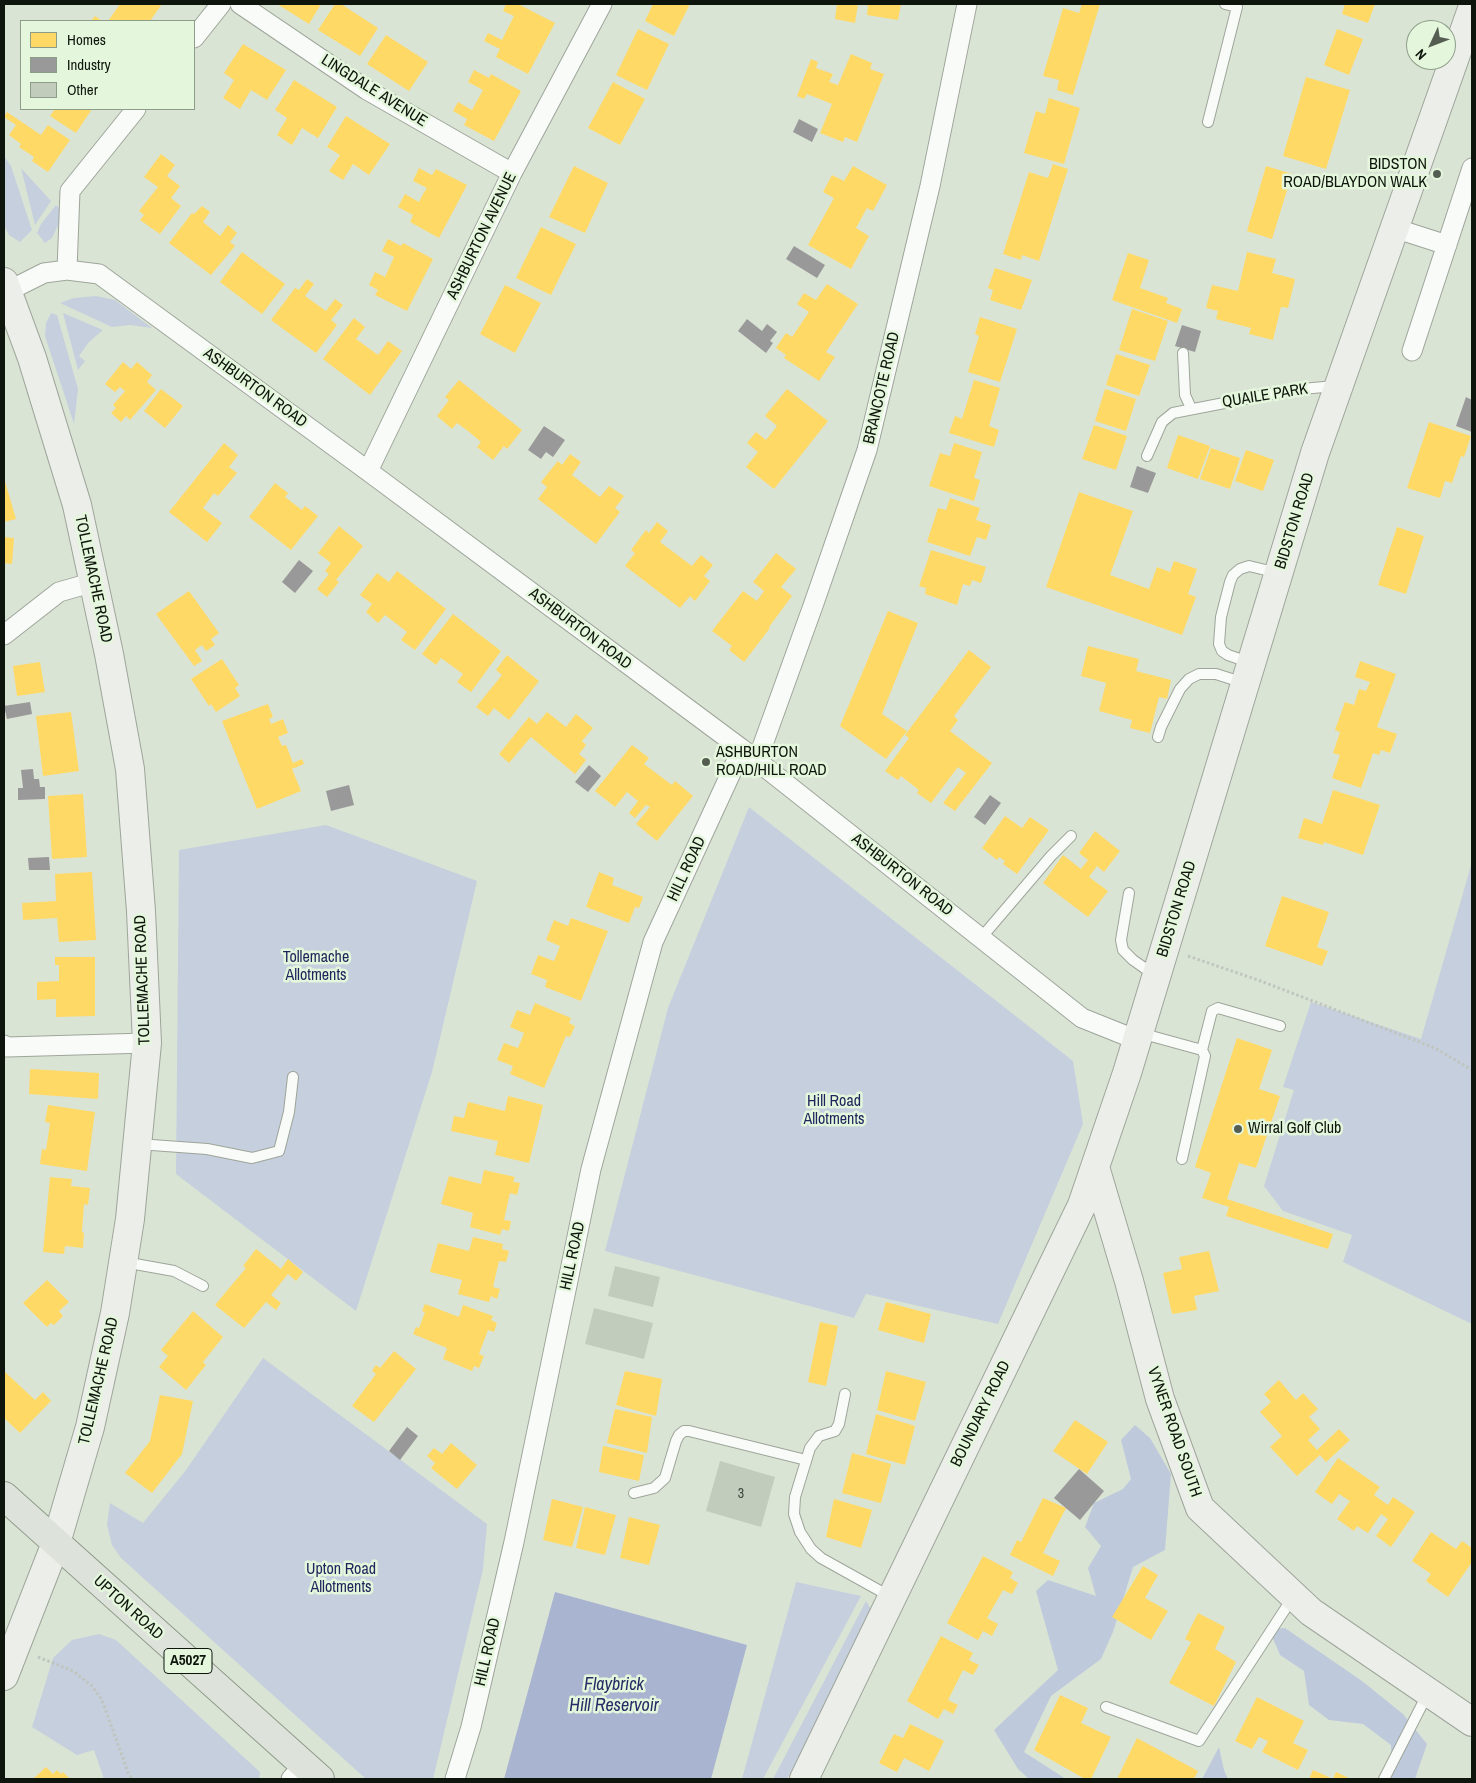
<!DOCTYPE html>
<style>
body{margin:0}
#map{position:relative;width:1476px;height:1783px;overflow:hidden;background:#dae4d5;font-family:"Archivo Narrow",sans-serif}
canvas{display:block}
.frame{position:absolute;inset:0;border:5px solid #0e150c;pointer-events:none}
.legend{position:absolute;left:20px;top:20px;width:175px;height:90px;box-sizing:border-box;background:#e4f7dc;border:1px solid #8e9d89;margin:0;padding:6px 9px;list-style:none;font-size:15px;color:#0e150c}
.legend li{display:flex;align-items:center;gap:10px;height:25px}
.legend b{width:25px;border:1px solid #8e9d89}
.north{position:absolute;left:1406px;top:20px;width:50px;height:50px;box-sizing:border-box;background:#e4f7dc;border:1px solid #8e9d89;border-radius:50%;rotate:227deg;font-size:14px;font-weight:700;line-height:20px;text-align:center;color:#0e150c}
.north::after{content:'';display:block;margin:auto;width:18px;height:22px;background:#555d52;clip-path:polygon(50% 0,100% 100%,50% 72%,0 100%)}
</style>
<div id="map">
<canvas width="1476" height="1783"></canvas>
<div class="frame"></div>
<ul class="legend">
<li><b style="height:14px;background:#ffd966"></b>Homes</li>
<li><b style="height:14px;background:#999"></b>Industry</li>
<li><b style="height:14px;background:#c2ccbd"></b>Other</li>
</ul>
<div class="north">N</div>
</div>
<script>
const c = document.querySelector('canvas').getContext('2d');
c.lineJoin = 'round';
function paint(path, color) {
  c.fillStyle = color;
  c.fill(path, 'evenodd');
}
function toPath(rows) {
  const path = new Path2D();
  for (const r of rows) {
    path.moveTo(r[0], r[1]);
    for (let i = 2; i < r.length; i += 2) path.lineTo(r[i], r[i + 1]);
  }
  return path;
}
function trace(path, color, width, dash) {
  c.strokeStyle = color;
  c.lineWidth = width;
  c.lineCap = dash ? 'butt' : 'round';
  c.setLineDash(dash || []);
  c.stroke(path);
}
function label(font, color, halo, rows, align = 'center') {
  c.font = font + ' "Archivo Narrow",sans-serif';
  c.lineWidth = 5;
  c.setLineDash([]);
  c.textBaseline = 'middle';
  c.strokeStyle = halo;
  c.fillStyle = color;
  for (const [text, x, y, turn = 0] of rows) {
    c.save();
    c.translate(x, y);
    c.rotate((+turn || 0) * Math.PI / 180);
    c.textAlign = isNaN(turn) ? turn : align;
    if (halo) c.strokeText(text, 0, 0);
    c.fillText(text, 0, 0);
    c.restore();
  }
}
const green = toPath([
 [4,156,11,166,32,230,20,242,9,235,4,225],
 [21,168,51,201,35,225],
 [56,205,64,213,52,238,45,243,37,233,41,224],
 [96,296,115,300,152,328,130,325,112,327,60,303,74,298],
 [51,313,57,315,78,389,74,424,45,336,46,323],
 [63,313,103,330,89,342,79,356,85,361,78,370],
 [749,807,1073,1061,1083,1124,998,1324,866,1294,854,1318,605,1251,668,1008],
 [326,825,477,881,432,1072,356,1311,176,1174,179,850],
 [1472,862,1472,1324,1343,1262,1352,1235,1283,1211,1264,1186,1294,1090,1283,1087,1311,1002,1421,1039],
 [263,1358,487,1524,483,1569,433,1779,366,1779,121,1558,112,1545,107,1525,110,1503,143,1523,186,1470],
 [796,1582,861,1596,763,1779,742,1779],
 [866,1601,874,1614,787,1779,773,1779],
 [99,1634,116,1640,260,1772,259,1779,104,1779,94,1750,77,1755,32,1727,53,1658,72,1640]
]);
const forest = toPath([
 [1135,1425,1150,1438,1171,1474,1165,1550,1133,1567,1113,1632,1101,1659,1051,1696,1024,1752,1066,1779,1029,1779,1018,1769,994,1730,1058,1670,1036,1591,1048,1580,1096,1596,1088,1568,1101,1546,1085,1527,1094,1503,1123,1489,1131,1479,1121,1440],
 [1285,1628,1362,1681,1403,1714,1427,1744,1415,1779,1392,1779,1391,1745,1363,1724,1329,1720,1309,1705,1304,1671,1280,1655,1269,1629],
 [1219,1747,1224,1770,1228,1779,1202,1779]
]);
const water = toPath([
 [555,1592,747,1645,711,1779,504,1779]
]);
const homes = toPath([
 [120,4,162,4,150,21,108,21],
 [277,4,321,4,309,24],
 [335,4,341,4,378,28,360,56,318,30],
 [506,4,518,4,555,23,528,74,496,57,500,49,484,41,488,33,502,40,514,16,503,11],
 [653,4,690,4,674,36,645,21],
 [837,4,858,4,855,23,835,19],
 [864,4,901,4,898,20,867,15,868,6],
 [1082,4,1100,4,1073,95,1057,90,1059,80,1043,76,1063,8,1079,13],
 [1345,4,1375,4,1368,23,1342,14],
 [95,16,102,21,91,21],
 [638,29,669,44,647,90,616,75],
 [1337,29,1363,39,1349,75,1324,65],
 [386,35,428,62,409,91,367,64],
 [243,44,286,70,267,100,251,90,240,109,223,98,234,80,224,73],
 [851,54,872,63,870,69,884,74,857,142,845,137,843,142,820,133,832,104,807,94,804,99,797,96,811,59,818,62,816,68,833,74,829,82,838,85],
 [474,70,489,78,491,74,521,91,494,141,464,125,467,119,453,111,458,102,472,110,483,90,468,82],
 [1306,77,1350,90,1326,169,1283,156],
 [294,80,337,107,318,138,302,128,292,145,277,135,287,118,275,110],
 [613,82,645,99,620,145,588,128],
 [1049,98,1080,108,1064,164,1024,153,1036,111,1045,114],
 [55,109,92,109,76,133,50,116],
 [7,112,41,135,48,125,70,140,48,172,32,161,34,157,19,147,21,144,9,135,16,125,4,117],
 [346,116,390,144,369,175,353,164,343,180,329,171,340,155,327,147],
 [161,154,175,165,167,176,180,186,171,198,181,206,160,234,140,220,144,215,139,211,158,187,144,177],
 [1053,164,1068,169,1039,261,1022,255,1021,260,1003,254,1029,172,1048,178],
 [574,166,608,183,585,233,549,217],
 [853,166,887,185,873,211,867,208,856,228,869,236,851,269,808,245,834,198,823,192,832,175,844,181],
 [1266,166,1292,174,1272,239,1247,231],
 [419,168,432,175,436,169,467,185,439,238,410,222,413,215,398,207,405,194,419,202,423,194,427,188,413,181],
 [202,206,210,212,203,222,220,236,228,225,237,233,230,242,235,246,211,275,169,243,192,213,194,214],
 [541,227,576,244,551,295,516,278],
 [388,239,401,246,403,243,433,259,407,311,375,295,378,290,369,285,375,272,385,277,394,257,382,251],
 [242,252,285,284,262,314,220,282],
 [1247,252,1276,259,1272,273,1295,279,1288,308,1281,307,1273,340,1249,334,1251,328,1216,319,1218,311,1206,308,1212,285,1238,291],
 [1128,253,1149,260,1140,288,1168,298,1166,303,1182,309,1177,323,1112,300],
 [995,268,1032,280,1021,310,990,300,993,290,988,288],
 [307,279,314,284,305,296,326,311,335,299,343,305,331,320,337,325,316,353,271,320,295,288,299,290],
 [827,284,858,304,826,352,835,357,819,381,784,358,786,355,776,348,786,333,792,337,809,312,797,304,804,293,816,300],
 [505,285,541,303,515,353,480,334],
 [1132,309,1168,321,1155,361,1119,350],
 [980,317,1017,329,1000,382,968,372,979,336,975,334],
 [354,318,365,327,356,339,378,355,388,341,402,351,370,395,323,359],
 [1116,354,1150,365,1139,396,1106,385],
 [123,362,131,369,137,362,152,375,147,382,156,390,130,420,126,416,121,422,111,413,116,408,113,405,125,391,120,387,115,392,105,384],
 [459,380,522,430,507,449,504,446,493,460,477,447,481,442,468,431,457,423,452,429,437,416,449,400,445,397],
 [974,380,1000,388,989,426,999,430,994,447,949,433,955,416,962,419],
 [161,389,183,406,165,428,144,411],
 [787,389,828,421,774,489,746,467,758,452,747,443,756,432,766,440,777,426,765,416],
 [1105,389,1136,399,1126,431,1095,421],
 [1429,422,1471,436,1464,457,1461,456,1452,483,1445,481,1440,498,1407,488],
 [1094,425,1127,436,1116,470,1082,459],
 [1178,435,1210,446,1198,479,1167,468],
 [224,443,238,455,229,467,237,473,218,496,214,493,203,508,222,523,207,542,169,512],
 [954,443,982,452,974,478,980,480,974,501,929,486,940,453,950,456],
 [1211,448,1240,458,1230,489,1200,479],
 [1246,450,1274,460,1263,491,1235,481],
 [570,454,581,462,572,475,600,497,609,486,624,496,615,508,620,512,596,544,538,499,547,487,541,482,558,461,562,465],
 [4,478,16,519,4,522],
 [275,483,288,493,285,497,294,504,302,510,305,506,318,516,291,550,249,517],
 [1079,492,1133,511,1110,575,1149,589,1157,567,1170,572,1174,561,1197,569,1188,594,1196,597,1182,635,1046,587],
 [950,498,980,508,976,520,991,525,986,540,977,537,970,556,927,542,938,508,946,510],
 [657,522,668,531,660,542,692,566,701,555,713,565,704,576,710,581,695,601,690,596,680,608,625,566,635,553,631,550,646,530,649,533],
 [339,526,363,546,336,580,339,582,327,597,317,589,329,574,325,571,331,563,318,553],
 [1397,527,1424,536,1406,594,1378,585],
 [4,537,14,538,12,564,4,563],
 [931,550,986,567,981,583,972,580,970,586,963,584,957,605,925,594,926,588,919,586],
 [776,553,796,569,781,587,792,596,769,627,770,628,744,662,729,650,732,646,712,631,743,591,757,601,764,591,753,582],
 [397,571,446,609,415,650,401,640,407,632,385,615,378,623,366,612,372,604,360,595,377,573,389,582],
 [189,591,219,633,211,639,215,645,206,651,202,645,195,650,202,661,194,666,156,614],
 [888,611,918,623,882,714,907,731,886,759,840,726],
 [453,614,501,651,471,692,457,682,463,674,441,658,436,665,422,654],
 [1088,646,1139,659,1136,671,1171,680,1167,699,1159,697,1150,733,1130,728,1132,720,1099,711,1106,683,1081,676],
 [969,650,991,667,954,716,958,720,950,731,992,763,955,811,943,803,966,773,958,767,931,803,917,793,919,790,901,776,898,780,885,771,909,738,905,735],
 [507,655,539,681,509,720,494,708,488,716,476,707,502,675,496,670],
 [222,659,239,685,235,688,240,696,216,712,211,704,209,706,191,679],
 [1360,661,1396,674,1377,727,1397,734,1390,753,1381,750,1379,755,1373,753,1361,788,1332,778,1340,755,1333,753,1340,732,1335,730,1345,702,1354,705,1359,689,1366,691,1370,682,1355,677],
 [40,662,45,692,17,696,13,666],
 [268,704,273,717,269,719,271,724,283,719,288,733,278,737,282,746,286,745,293,763,302,759,304,764,292,769,301,791,257,809,222,721],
 [71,712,79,771,43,776,36,716],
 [547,712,566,727,576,714,593,728,582,741,586,745,579,754,586,760,575,774,531,737,509,763,499,754,529,717,537,724],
 [632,745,649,758,644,764,672,785,675,781,693,796,657,841,636,824,650,807,646,805,635,818,629,813,638,801,627,792,615,807,595,791],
 [1333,790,1380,805,1363,855,1324,842,1323,845,1298,838,1304,818,1322,824],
 [83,794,87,857,52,859,48,796],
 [1005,816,1022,828,1030,817,1049,830,1017,874,1003,864,1005,861,999,857,997,860,982,848],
 [1095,831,1120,851,1104,872,1097,866,1089,877,1108,891,1088,917,1043,883,1063,855,1081,869,1088,860,1079,853],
 [92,872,96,940,59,942,57,918,23,920,22,903,56,901,55,874],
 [599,872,614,878,612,885,643,897,639,908,635,907,629,923,586,907],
 [1282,896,1329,912,1317,947,1328,951,1322,966,1265,946],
 [571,918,608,931,581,1001,545,987,547,980,531,974,538,955,554,961,557,954,560,946,546,940,554,920,568,926],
 [55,957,95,957,95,1016,56,1017,56,999,37,1000,37,982,59,981,59,965,55,965],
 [535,1003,571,1018,569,1023,575,1026,570,1037,566,1036,544,1088,510,1074,513,1066,497,1060,504,1043,518,1048,524,1033,510,1027,517,1010,530,1015],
 [1237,1038,1272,1050,1259,1089,1280,1096,1256,1168,1239,1163,1227,1199,1333,1234,1328,1249,1226,1216,1229,1207,1202,1198,1211,1173,1195,1167],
 [30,1069,99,1073,98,1099,29,1094],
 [508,1096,543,1105,529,1163,495,1155,498,1141,451,1131,454,1116,464,1118,468,1102,505,1111],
 [48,1105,95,1112,87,1171,40,1164,42,1149,46,1150,50,1123,45,1122],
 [484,1170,515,1177,513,1182,520,1183,517,1195,510,1193,504,1220,511,1221,509,1231,502,1229,500,1235,470,1227,473,1213,441,1204,449,1176,481,1184],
 [50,1177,72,1179,71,1186,90,1188,88,1205,84,1204,82,1232,84,1233,83,1248,65,1246,64,1254,43,1252],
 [473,1237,503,1244,502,1249,509,1251,506,1262,499,1261,493,1287,500,1289,497,1299,491,1296,489,1302,458,1294,462,1280,430,1272,438,1243,469,1251],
 [256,1249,281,1269,288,1259,303,1272,296,1281,288,1274,271,1295,281,1303,276,1310,266,1302,244,1328,215,1305,246,1268,243,1266],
 [1209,1251,1219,1291,1194,1296,1197,1310,1172,1314,1163,1273,1182,1269,1179,1257],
 [47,1280,69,1302,59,1311,63,1316,54,1325,51,1323,47,1327,23,1303],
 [886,1302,931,1314,924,1343,878,1330],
 [425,1304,459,1317,463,1305,493,1316,491,1320,497,1323,494,1332,488,1330,479,1354,484,1356,479,1368,474,1366,472,1371,443,1359,447,1348,413,1334,416,1327,419,1328,425,1312,422,1311],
 [193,1311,223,1337,203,1362,206,1365,186,1390,159,1367,168,1356,161,1350],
 [820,1322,838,1326,826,1386,808,1382],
 [394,1351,416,1369,374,1422,352,1406,376,1374,372,1371,376,1365,380,1368],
 [4,1371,35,1400,43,1392,51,1401,20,1433,4,1418],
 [625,1371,662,1379,656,1416,616,1405],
 [886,1371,926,1382,915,1421,877,1410],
 [1279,1380,1296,1400,1303,1393,1318,1409,1309,1417,1320,1429,1308,1440,1317,1450,1339,1429,1350,1440,1326,1462,1320,1455,1297,1476,1270,1447,1282,1436,1260,1412,1271,1402,1264,1394],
 [160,1395,193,1401,182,1454,152,1493,125,1473,150,1441],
 [615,1409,652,1417,647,1453,607,1443],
 [876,1414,915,1426,905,1465,866,1454],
 [1075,1420,1108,1442,1087,1474,1053,1451],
 [451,1443,477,1465,457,1489,431,1468,435,1463,427,1456,434,1448,442,1454],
 [603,1446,644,1455,639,1481,599,1472],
 [852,1453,891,1464,881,1503,842,1493],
 [1338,1458,1380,1487,1374,1495,1388,1505,1393,1497,1415,1512,1391,1547,1376,1536,1388,1519,1381,1514,1368,1533,1357,1526,1354,1531,1337,1519,1350,1501,1339,1494,1332,1504,1315,1492],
 [1043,1498,1066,1508,1043,1553,1060,1561,1053,1576,1010,1555,1017,1540,1021,1542],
 [552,1499,583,1507,572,1547,543,1540],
 [834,1499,872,1510,861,1548,826,1537],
 [585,1507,616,1515,605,1555,576,1548],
 [629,1517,660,1525,649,1565,620,1558],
 [1431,1532,1456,1549,1462,1541,1472,1548,1472,1562,1448,1597,1426,1581,1431,1574,1412,1561],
 [983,1556,1013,1572,1010,1578,1018,1583,1012,1594,1003,1590,987,1618,998,1624,992,1636,983,1631,978,1640,947,1623],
 [1143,1566,1158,1575,1145,1598,1168,1611,1151,1640,1112,1617],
 [1198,1613,1225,1627,1215,1649,1236,1662,1214,1706,1169,1683,1191,1642,1185,1639],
 [941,1636,973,1653,969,1660,979,1665,973,1675,963,1670,948,1700,958,1705,953,1714,944,1709,938,1719,907,1701],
 [1060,1695,1088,1708,1081,1723,1111,1737,1091,1779,1085,1779,1034,1750],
 [1257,1697,1304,1721,1293,1743,1308,1750,1298,1770,1262,1752,1268,1741,1259,1737,1252,1749,1235,1741],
 [910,1724,944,1741,929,1771,904,1758,897,1772,879,1763,894,1734,903,1738],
 [1137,1738,1198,1771,1194,1779,1117,1779],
 [46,1767,53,1774,57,1770,61,1774,63,1772,70,1779,33,1779],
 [1313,1770,1333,1779,1309,1779],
 [1336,1772,1351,1779,1333,1779]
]);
const industry = toPath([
 [799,119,818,129,812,142,793,132],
 [794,246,825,265,817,278,786,259],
 [747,319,762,331,767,324,777,332,770,341,773,343,766,353,738,331],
 [1182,325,1201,331,1195,352,1175,346],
 [1466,397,1472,400,1472,432,1456,426],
 [544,426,565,440,553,457,546,452,541,459,528,450],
 [1137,466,1156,473,1148,493,1130,487],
 [299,560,313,571,295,593,282,582],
 [30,702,32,714,7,719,4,706],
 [589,765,601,776,588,792,575,782],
 [33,769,34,779,39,779,40,787,45,787,45,799,18,800,18,788,23,788,21,770],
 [349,785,354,805,331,811,326,791],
 [990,795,1001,803,985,825,974,817],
 [49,857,50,870,29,870,28,858],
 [407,1427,418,1436,400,1460,389,1451],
 [1079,1469,1104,1491,1080,1520,1054,1498]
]);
const building = toPath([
 [615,1266,660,1277,653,1307,608,1296],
 [594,1308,653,1323,644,1359,585,1344],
 [720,1461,775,1477,761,1527,706,1511]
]);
const path = toPath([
 [1188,956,1258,980,1435,1048,1472,1070],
 [38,1657,73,1671,92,1686,102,1700,129,1775,133,1779]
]);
const lane = toPath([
 [1208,122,1237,7,1225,4],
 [1183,353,1185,395,1191,408],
 [1147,456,1162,422,1173,413,1291,390,1335,386],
 [1251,663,1228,655,1222,651,1219,644,1221,617,1230,582,1233,575,1240,569,1249,566,1278,573],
 [1158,737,1161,727,1180,689,1189,679,1199,674,1216,674,1244,683],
 [1129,893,1121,940,1123,950,1133,960,1156,976],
 [981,938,1051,856,1071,836],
 [1140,1033,1202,1050,1205,1056,1182,1159],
 [1202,1050,1212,1011,1218,1008,1280,1026],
 [138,1144,207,1149,252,1158,279,1151,289,1112,293,1077],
 [124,1262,174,1271,203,1286],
 [845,1394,839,1424,835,1431,819,1436,810,1448,795,1497,794,1514,800,1532,811,1549,821,1558,891,1597],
 [634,1493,654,1488,665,1478,676,1441,679,1435,684,1431,689,1431,806,1460],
 [1106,1707,1199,1741,1293,1597],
 [1384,1779,1428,1693]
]);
const street = toPath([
 [240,4,367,90,512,173],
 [194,38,221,4],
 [1394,228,1447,245],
 [67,270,70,191,136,109],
 [4,293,44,273,67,270,99,274,368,471,742,749,1082,1018,1137,1040],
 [1412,351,1472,168],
 [368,471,512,173,602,4],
 [4,635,59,592,94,582],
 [757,761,814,603,867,450,930,186,967,4],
 [4,1045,7,1047,147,1043],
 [291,1779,304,1765],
 [455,1779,471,1727,514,1542,591,1169,653,942,742,749]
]);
const secondary = toPath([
 [4,282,32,358,77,505,109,654,130,769,141,911,147,1043,130,1219,115,1313,90,1427,56,1543,4,1676],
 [1095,1167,1129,1281,1160,1399,1200,1508,1311,1612,1472,1722],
 [804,1779,1082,1205,1127,1073,1315,453,1472,9]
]);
const primary = toPath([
 [4,1496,320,1779]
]);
const markers = [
 [1437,174,5,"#555d52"],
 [706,762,5,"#555d52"],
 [1238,1129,5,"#555d52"]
];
const numberNames = [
 ["3",741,1494]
];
const shields = [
 [188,1661,48]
];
const shieldNames = [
 ["A5027",188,1661]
];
const streetNames = [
 ["LINGDALE AVENUE",374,91,32],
 ["ASHBURTON AVENUE",482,236,-64],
 ["ASHBURTON ROAD",255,388,36],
 ["BRANCOTE ROAD",882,388,-77],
 ["QUAILE PARK",1265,396,-9],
 ["BIDSTON ROAD",1295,521,-73],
 ["TOLLEMACHE ROAD",93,579,78],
 ["ASHBURTON ROAD",580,629,37],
 ["HILL ROAD",687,869,-65],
 ["ASHBURTON ROAD",902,875,38],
 ["BIDSTON ROAD",1177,909,-73],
 ["TOLLEMACHE ROAD",143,980,-92],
 ["HILL ROAD",573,1256,-78],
 ["TOLLEMACHE ROAD",99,1381,-77],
 ["BOUNDARY ROAD",981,1414,-64],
 ["VYNER ROAD SOUTH",1174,1432,71],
 ["UPTON ROAD",128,1608,42],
 ["HILL ROAD",488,1652,-77]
];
const poiNames = [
 ["BIDSTON",1427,165,"right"],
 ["ROAD/BLAYDON WALK",1427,183,"right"],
 ["ASHBURTON",716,753],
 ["ROAD/HILL ROAD",716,771],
 ["Wirral Golf Club",1248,1129]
];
const parkNames = [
 ["Tollemache",316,958],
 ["Allotments",316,976],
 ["Hill Road",834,1102],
 ["Allotments",834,1120],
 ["Upton Road",341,1570],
 ["Allotments",341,1588]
];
const waterNames = [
 ["Flaybrick",614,1685],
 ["Hill Reservoir",614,1706]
];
paint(green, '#c5cfdd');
paint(forest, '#bec9dc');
paint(water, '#a9b4d0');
paint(homes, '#ffd966');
paint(industry, '#999');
paint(building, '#c2ccbd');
trace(lane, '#9ea59a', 12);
trace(street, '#9ea59a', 21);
trace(secondary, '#9ea59a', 30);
trace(primary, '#8f9a89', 30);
trace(path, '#c0c5bf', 3, [2.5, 2.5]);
trace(lane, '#f9fbf9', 10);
trace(street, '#f9fbf9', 19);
trace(secondary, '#ebeee9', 28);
trace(primary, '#dde2db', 28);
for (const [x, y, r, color] of markers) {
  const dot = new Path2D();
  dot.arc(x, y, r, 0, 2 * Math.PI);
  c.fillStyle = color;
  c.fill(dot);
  trace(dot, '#e4f7dc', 2);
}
label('14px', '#3b4338', null, numberNames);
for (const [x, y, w] of shields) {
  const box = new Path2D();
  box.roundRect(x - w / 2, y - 12.5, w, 25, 4);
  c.fillStyle = '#e4f7dc';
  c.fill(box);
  trace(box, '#0e150c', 1);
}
label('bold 15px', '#0e150c', null, shieldNames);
label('16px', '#0e150c', '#e4f7dc', streetNames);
label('16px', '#0e150c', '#e4f7dc', poiNames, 'left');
label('16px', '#1e255c', '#e4f7dc', parkNames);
label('italic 18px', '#242d65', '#e4f7dc', waterNames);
</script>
